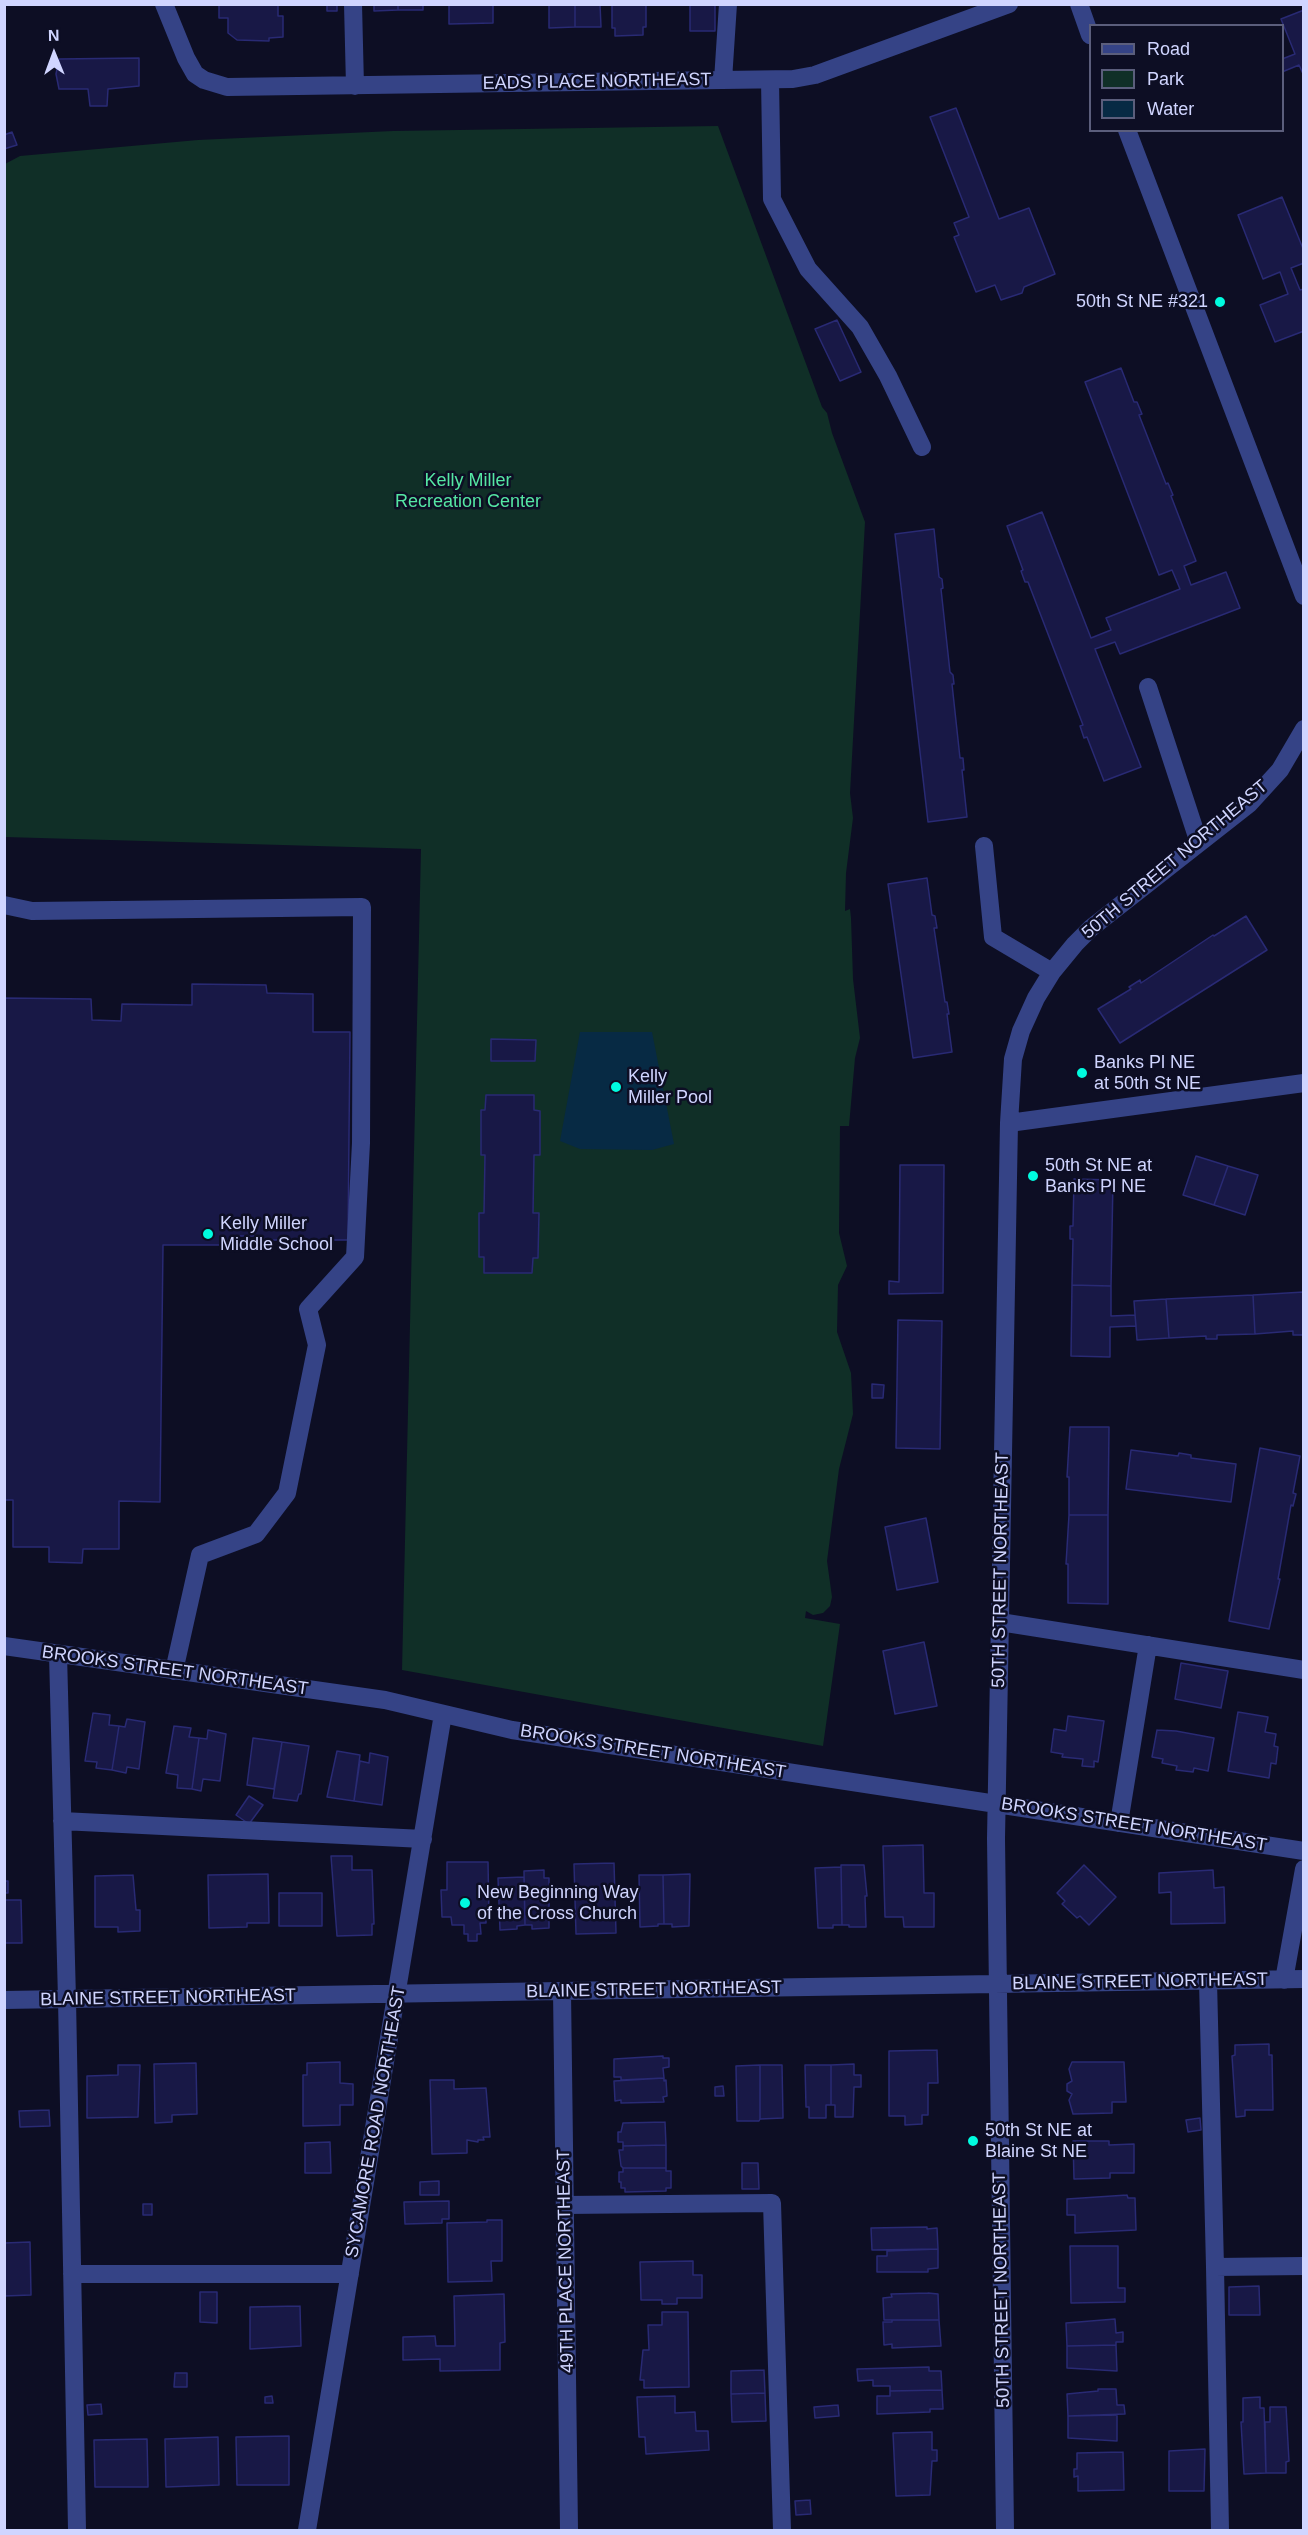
<!DOCTYPE html>
<style>
body{margin:0}
#map{position:relative;width:1308px;height:2535px;overflow:hidden;background:#0d0e24;font-family:Arial,sans-serif}
canvas{display:block}
.frame{position:absolute;inset:0;border:6px solid #d0d5ff;pointer-events:none}
.legend{position:absolute;left:1089px;top:24px;width:195px;height:108px;box-sizing:border-box;background:#0d0e24;border:2px solid #5b5e7c;margin:0;padding:8px 10px;list-style:none;font-size:18px;color:#d0d5ff}
.legend li{display:flex;align-items:center;gap:12px;height:30px}
.legend b{width:30px;border:2px solid #5b5e7c}
.north{position:absolute;left:24px;top:24px;width:60px;height:60px;-webkit-text-stroke:4px #0d0e24;paint-order:stroke;rotate:359deg;font-size:16px;font-weight:700;line-height:24px;text-align:center;color:#d0d5ff}
.north::after{content:'';display:block;margin:auto;width:21px;height:27px;background:#d0d5ff;clip-path:polygon(50% 0,100% 100%,50% 72%,0 100%)}
</style>
<div id="map">
<canvas width="1308" height="2535"></canvas>
<div class="frame"></div>
<ul class="legend">
<li><b style="height:8px;background:#354386"></b>Road</li>
<li><b style="height:16px;background:#102f27"></b>Park</li>
<li><b style="height:16px;background:#072a44"></b>Water</li>
</ul>
<div class="north">N</div>
</div>
<script>
const c = document.querySelector('canvas').getContext('2d');
c.lineJoin = 'round';
function paint(path, color) {
  c.fillStyle = color;
  c.fill(path, 'evenodd');
}
function toPath(rows) {
  const path = new Path2D();
  for (const r of rows) {
    path.moveTo(r[0], r[1]);
    for (let i = 2; i < r.length; i += 2) path.lineTo(r[i], r[i + 1]);
  }
  return path;
}
function trace(path, color, width, dash) {
  c.strokeStyle = color;
  c.lineWidth = width;
  c.lineCap = dash ? 'butt' : 'round';
  c.setLineDash(dash || []);
  c.stroke(path);
}
function label(font, color, halo, rows, align = 'center') {
  c.font = font + ' Arial,sans-serif';
  c.lineWidth = 5;
  c.setLineDash([]);
  c.textBaseline = 'middle';
  c.strokeStyle = halo;
  c.fillStyle = color;
  for (const [text, x, y, turn = 0] of rows) {
    c.save();
    c.translate(x, y);
    c.rotate((+turn || 0) * Math.PI / 180);
    c.textAlign = isNaN(turn) ? turn : align;
    if (halo) c.strokeText(text, 0, 0);
    c.fillText(text, 0, 0);
    c.restore();
  }
}
const green = toPath([
 [718,126,822,407,827,413,832,433,865,522,850,793,853,818,846,873,845,911,850,909,851,918,853,979,860,1038,855,1058,849,1126,840,1126,839,1233,847,1266,838,1285,837,1332,851,1373,853,1414,839,1469,827,1561,832,1597,830,1606,823,1613,813,1615,806,1611,805,1618,840,1624,823,1746,402,1670,421,849,5,837,5,164,20,156,198,140,393,131]
]);
const water = toPath([
 [580,1032,652,1032,674,1144,652,1150,580,1149,560,1141]
]);
const building = toPath([
 [219,4,283,4,278,5,278,16,283,16,283,37,269,38,269,41,237,40,228,33,228,18,219,18,219,4],
 [327,4,337,4,337,11,327,11,327,4],
 [374,4,398,4,398,10,374,11,374,4],
 [398,4,423,4,423,10,398,10,398,4],
 [449,4,493,4,493,23,449,24,449,4],
 [549,4,575,4,575,27,549,28,549,4],
 [575,4,600,4,601,27,575,27,575,4],
 [612,4,646,4,646,27,643,27,643,35,615,36,615,28,612,28,612,4],
 [690,4,715,4,715,31,690,31,690,4],
 [1304,10,1304,76,1299,65,1282,72,1282,59,1295,54,1281,19,1304,10],
 [139,58,139,86,108,89,107,106,90,106,88,89,59,89,56,74,59,59,139,58],
 [956,108,999,219,1029,208,1055,274,1024,287,1022,293,1001,300,995,285,976,292,954,237,959,235,954,223,969,217,930,117,956,108],
 [12,132,17,145,4,149,4,135,12,132],
 [1282,197,1304,251,1304,263,1291,268,1300,290,1304,289,1304,331,1275,342,1260,305,1288,294,1280,272,1263,279,1238,215,1282,197],
 [837,320,861,372,840,381,815,329,837,320],
 [1121,368,1134,402,1137,402,1142,414,1139,415,1166,484,1168,483,1173,495,1171,496,1196,561,1184,566,1191,585,1226,572,1240,608,1120,654,1115,642,1095,649,1141,767,1104,781,1087,737,1084,738,1080,726,1083,725,1028,582,1025,582,1021,571,1023,570,1007,526,1042,512,1091,638,1111,630,1106,618,1180,589,1172,570,1159,575,1085,382,1121,368],
 [934,529,939,577,942,579,943,588,941,589,950,672,953,675,954,684,952,684,960,758,963,758,964,770,962,770,967,817,928,822,895,534,934,529],
 [927,878,932,915,935,916,937,928,934,928,945,1002,947,1002,949,1014,947,1014,952,1052,913,1058,888,884,927,878],
 [1246,916,1267,950,1120,1043,1098,1009,1131,989,1129,987,1140,980,1141,983,1213,935,1214,936,1246,916],
 [192,984,266,985,267,993,313,994,313,1032,350,1032,348,1240,264,1240,263,1236,230,1236,229,1245,163,1245,160,1502,119,1501,119,1549,83,1549,82,1563,49,1562,49,1547,13,1547,13,1500,4,1500,4,998,91,999,92,1020,121,1021,122,1004,192,1005,192,984],
 [491,1039,536,1040,535,1061,491,1061,491,1039],
 [486,1095,534,1095,534,1110,540,1111,540,1155,534,1155,533,1213,539,1213,538,1258,533,1258,532,1273,484,1273,484,1257,479,1257,479,1213,484,1213,485,1155,481,1155,481,1110,485,1110,486,1095],
 [1196,1156,1228,1166,1214,1205,1183,1195,1196,1156],
 [900,1165,944,1165,943,1293,889,1294,889,1281,899,1282,900,1165],
 [1228,1166,1258,1175,1245,1215,1214,1205,1228,1166],
 [1074,1179,1113,1180,1111,1286,1072,1285,1073,1239,1070,1239,1070,1226,1073,1226,1074,1179],
 [1072,1285,1111,1286,1111,1316,1135,1315,1136,1326,1110,1327,1110,1357,1071,1356,1072,1285],
 [1304,1292,1304,1335,1293,1335,1293,1331,1255,1334,1253,1295,1304,1292],
 [1253,1295,1255,1334,1217,1335,1217,1339,1206,1339,1206,1336,1169,1338,1166,1299,1253,1295],
 [1166,1299,1169,1338,1137,1340,1134,1301,1166,1299],
 [898,1320,942,1321,940,1449,896,1448,898,1320],
 [872,1384,884,1385,883,1398,872,1398,872,1384],
 [1070,1427,1109,1427,1108,1515,1069,1515,1069,1477,1067,1477,1070,1427],
 [1260,1448,1300,1456,1293,1493,1296,1494,1293,1506,1291,1505,1278,1579,1280,1579,1269,1629,1229,1621,1260,1448],
 [1131,1450,1178,1456,1179,1453,1191,1455,1191,1458,1236,1464,1231,1502,1126,1489,1131,1450],
 [1069,1515,1108,1515,1108,1604,1068,1603,1068,1564,1066,1564,1069,1515],
 [926,1518,938,1582,897,1590,885,1527,926,1518],
 [924,1642,937,1706,895,1714,883,1651,924,1642],
 [1181,1663,1228,1671,1221,1708,1175,1699,1181,1663],
 [1238,1712,1268,1717,1265,1732,1276,1734,1274,1746,1278,1747,1276,1764,1271,1763,1269,1778,1228,1771,1238,1712],
 [93,1713,110,1715,109,1725,119,1726,112,1770,96,1768,97,1762,85,1761,93,1713],
 [1068,1716,1104,1721,1098,1762,1094,1761,1094,1767,1082,1766,1083,1759,1062,1757,1063,1754,1051,1752,1054,1729,1066,1731,1068,1716],
 [127,1719,145,1722,139,1769,127,1767,126,1773,112,1770,119,1726,125,1727,127,1719],
 [174,1726,191,1728,189,1737,199,1738,192,1789,177,1788,178,1775,166,1773,174,1726],
 [208,1730,226,1734,220,1781,203,1779,201,1791,192,1789,199,1738,207,1739,208,1730],
 [1157,1730,1176,1731,1214,1738,1208,1771,1194,1768,1193,1772,1176,1770,1177,1766,1162,1763,1163,1759,1152,1757,1157,1730],
 [253,1738,282,1742,274,1789,247,1785,253,1738],
 [282,1742,309,1746,301,1794,299,1794,297,1801,273,1798,282,1742],
 [337,1751,360,1755,354,1801,327,1797,337,1751],
 [370,1753,388,1757,382,1805,354,1801,360,1761,369,1763,370,1753],
 [249,1796,263,1805,249,1824,236,1815,249,1796],
 [923,1845,924,1893,934,1893,934,1927,904,1927,903,1917,885,1917,883,1846,923,1845],
 [331,1856,352,1856,352,1870,372,1870,374,1924,372,1924,372,1935,337,1936,331,1856],
 [447,1862,488,1862,489,1916,486,1916,486,1923,480,1923,481,1934,477,1934,477,1941,468,1941,468,1934,464,1934,464,1925,452,1925,451,1917,442,1917,441,1890,447,1890,447,1862],
 [614,1863,616,1933,576,1934,574,1864,614,1863],
 [841,1865,864,1865,867,1896,865,1896,866,1927,849,1927,849,1925,842,1925,841,1865],
 [1084,1865,1116,1897,1089,1925,1080,1916,1077,1918,1062,1904,1065,1901,1057,1893,1084,1865],
 [841,1867,842,1925,833,1925,833,1928,818,1928,815,1868,841,1867],
 [544,1870,544,1878,549,1878,549,1928,532,1929,532,1925,525,1925,524,1871,544,1870],
 [1213,1870,1214,1888,1224,1887,1225,1923,1171,1924,1171,1892,1159,1893,1159,1873,1213,1870],
 [268,1874,269,1923,247,1923,247,1927,209,1928,208,1875,268,1874],
 [690,1874,689,1926,672,1927,672,1924,664,1924,663,1875,690,1874],
 [133,1875,136,1910,140,1910,140,1931,118,1932,118,1927,95,1927,95,1876,133,1875],
 [639,1875,663,1875,664,1924,658,1924,658,1926,640,1927,639,1875],
 [524,1877,525,1925,517,1926,517,1929,500,1930,498,1878,524,1877],
 [4,1881,8,1881,8,1893,4,1893,4,1881],
 [279,1893,322,1893,322,1926,279,1926,279,1893],
 [4,1900,21,1900,22,1943,4,1943,4,1900],
 [1269,2044,1269,2055,1272,2055,1273,2110,1245,2110,1245,2116,1236,2117,1232,2056,1235,2055,1235,2045,1269,2044],
 [937,2050,938,2083,928,2083,928,2115,922,2115,922,2124,905,2125,905,2116,889,2116,889,2051,937,2050],
 [663,2056,663,2058,669,2058,669,2067,663,2068,664,2078,621,2080,621,2077,614,2077,614,2059,663,2056],
 [340,2062,340,2083,353,2084,353,2105,340,2105,340,2125,303,2126,303,2075,307,2075,307,2063,340,2062],
 [1072,2062,1124,2062,1126,2102,1112,2102,1112,2113,1073,2114,1069,2100,1072,2094,1067,2091,1067,2084,1072,2081,1069,2069,1072,2062],
 [196,2063,197,2114,172,2115,172,2122,155,2123,154,2064,196,2063],
 [854,2064,854,2075,861,2075,861,2087,854,2087,853,2117,835,2117,835,2105,831,2105,831,2065,854,2064],
 [118,2065,140,2065,138,2117,87,2118,87,2076,118,2075,118,2065],
 [760,2065,760,2119,759,2121,737,2121,736,2066,760,2065],
 [760,2065,782,2065,783,2118,760,2119,760,2065],
 [805,2065,831,2065,831,2105,826,2105,826,2118,809,2118,809,2107,806,2107,805,2065],
 [664,2078,664,2081,666,2080,667,2096,663,2097,664,2102,621,2103,621,2100,615,2101,614,2081,664,2078],
 [430,2080,454,2080,454,2089,486,2088,490,2137,483,2137,484,2140,478,2140,478,2142,467,2140,467,2153,432,2154,430,2080],
 [723,2086,724,2096,715,2096,715,2087,723,2086],
 [49,2110,50,2126,20,2127,19,2111,49,2110],
 [1200,2118,1201,2130,1188,2132,1186,2120,1200,2118],
 [665,2122,666,2145,623,2146,623,2142,618,2142,618,2132,621,2132,623,2123,665,2122],
 [1073,2141,1109,2141,1109,2145,1134,2144,1134,2173,1110,2173,1110,2178,1074,2179,1073,2141],
 [330,2142,331,2173,305,2173,305,2143,330,2142],
 [666,2145,666,2168,623,2168,621,2166,619,2150,623,2150,623,2146,666,2145],
 [742,2163,758,2163,759,2189,742,2189,742,2163],
 [623,2168,666,2168,666,2171,671,2171,671,2188,666,2188,666,2191,625,2192,625,2188,621,2188,621,2182,619,2182,619,2172,623,2172,623,2168],
 [439,2181,439,2195,420,2195,420,2182,439,2181],
 [1127,2195,1128,2198,1135,2198,1136,2230,1075,2233,1075,2215,1067,2215,1067,2199,1127,2195],
 [449,2201,449,2219,442,2219,442,2223,405,2224,404,2202,449,2201],
 [143,2204,152,2204,152,2215,143,2215,143,2204],
 [487,2220,502,2220,502,2261,491,2261,492,2281,448,2282,447,2223,487,2222,487,2220],
 [927,2227,927,2229,937,2228,938,2249,872,2250,871,2228,927,2227],
 [30,2242,31,2295,4,2296,4,2243,30,2242],
 [1070,2246,1118,2246,1118,2288,1125,2288,1125,2302,1071,2303,1070,2246],
 [938,2249,938,2268,928,2269,928,2272,877,2272,877,2256,887,2256,887,2251,938,2249],
 [693,2261,693,2275,702,2275,702,2298,677,2298,677,2304,662,2304,662,2300,641,2300,640,2262,693,2261],
 [1259,2286,1260,2315,1229,2315,1229,2287,1259,2286],
 [200,2292,217,2292,217,2323,200,2322,200,2292],
 [928,2293,938,2294,939,2320,884,2320,883,2298,892,2297,891,2294,928,2293],
 [504,2294,505,2342,500,2343,500,2370,440,2371,440,2359,403,2360,403,2337,435,2336,436,2346,455,2346,454,2296,504,2294],
 [300,2306,301,2346,250,2349,250,2307,300,2306],
 [662,2312,688,2312,689,2387,644,2388,644,2380,640,2380,643,2350,649,2350,648,2325,662,2325,662,2312],
 [1115,2319,1116,2333,1123,2332,1123,2342,1116,2342,1116,2345,1067,2346,1066,2323,1115,2319],
 [892,2320,939,2320,941,2346,892,2348,892,2344,884,2345,883,2322,892,2322,892,2320],
 [1116,2345,1117,2371,1067,2368,1067,2346,1116,2345],
 [929,2367,929,2371,941,2371,942,2390,890,2391,890,2386,873,2386,873,2380,858,2381,857,2369,929,2367],
 [764,2370,765,2393,731,2394,731,2371,764,2370],
 [175,2373,187,2373,187,2387,174,2387,175,2373],
 [1098,2389,1116,2389,1117,2405,1124,2405,1125,2414,1068,2416,1067,2394,1098,2391,1098,2389],
 [942,2390,943,2409,930,2409,930,2412,877,2414,877,2396,890,2396,890,2391,942,2390],
 [765,2393,766,2421,732,2422,731,2394,765,2393],
 [272,2396,273,2403,265,2403,265,2397,272,2396],
 [675,2396,675,2413,695,2412,696,2431,708,2431,709,2450,646,2454,645,2437,639,2437,637,2397,675,2396],
 [1260,2397,1260,2408,1264,2408,1266,2473,1244,2474,1241,2422,1243,2422,1243,2398,1260,2397],
 [101,2404,102,2414,88,2415,87,2405,101,2404],
 [838,2405,839,2416,815,2418,814,2407,838,2405],
 [1270,2407,1286,2407,1289,2461,1286,2462,1286,2473,1266,2473,1265,2422,1270,2422,1270,2407],
 [1117,2415,1117,2441,1068,2438,1068,2416,1117,2415],
 [932,2432,932,2450,937,2450,937,2461,932,2461,930,2495,896,2496,893,2433,932,2432],
 [289,2436,289,2485,237,2485,236,2437,289,2436],
 [218,2437,219,2485,166,2487,165,2439,218,2437],
 [147,2439,148,2487,95,2487,94,2440,147,2439],
 [1205,2449,1204,2491,1169,2491,1169,2451,1205,2449],
 [1123,2452,1124,2490,1078,2491,1078,2476,1074,2477,1074,2469,1077,2469,1077,2453,1123,2452],
 [810,2500,811,2514,796,2515,795,2501,810,2500]
]);
const minor = toPath([
 [164,4,186,58,195,74,204,80,227,87,793,79,815,75,1009,4],
 [353,4,355,86],
 [1079,4,1090,35],
 [723,80,728,4],
 [770,80,772,199,808,269,860,327,888,376,922,447],
 [1127,130,1304,596],
 [1148,687,1199,843],
 [984,846,993,937,1052,972],
 [4,905,32,911,362,907,361,1143,355,1257,308,1309,317,1345,287,1493,256,1534,200,1555,174,1671],
 [1009,1123,1304,1083],
 [1000,1622,1304,1670],
 [4,1646,385,1700,512,1730,1304,1851],
 [58,1654,67,1999,77,2530],
 [62,1821,423,1839],
 [1119,1823,1148,1645],
 [1284,1980,1304,1869],
 [1208,1981,1215,2267],
 [562,1991,569,2530],
 [4,2000,1304,1979],
 [565,2205,772,2203,782,2530],
 [72,2274,350,2274],
 [307,2530,443,1714],
 [1005,2530,996,1838,1009,1123,1013,1059,1021,1031,1036,998,1052,972,1075,944,1091,928,1249,804,1280,770,1304,729],
 [1220,2530,1215,2267,1304,2266]
]);
const markers = [
 [1220,302,6,"#00fbdf"],
 [1082,1073,6,"#00fbdf"],
 [616,1087,6,"#00fbdf"],
 [1033,1176,6,"#00fbdf"],
 [208,1234,6,"#00fbdf"],
 [465,1903,6,"#00fbdf"],
 [973,2141,6,"#00fbdf"]
];
const streetNames = [
 ["EADS PLACE NORTHEAST",597,82,-1],
 ["50TH STREET NORTHEAST",1175,860,-40],
 ["50TH STREET NORTHEAST",1001,1570,-89],
 ["BROOKS STREET NORTHEAST",175,1671,8],
 ["BROOKS STREET NORTHEAST",653,1752,9],
 ["BROOKS STREET NORTHEAST",1134,1825,9],
 ["BLAINE STREET NORTHEAST",1140,1982,-1],
 ["BLAINE STREET NORTHEAST",654,1990,-1],
 ["BLAINE STREET NORTHEAST",168,1998,-1],
 ["SYCAMORE ROAD NORTHEAST",376,2122,-80],
 ["49TH PLACE NORTHEAST",566,2261,-91],
 ["50TH STREET NORTHEAST",1002,2290,-91]
];
const poiNames = [
 ["50th St NE #321",1208,302,"right"],
 ["Banks Pl NE",1094,1063],
 ["at 50th St NE",1094,1084],
 ["Kelly",628,1077],
 ["Miller Pool",628,1098],
 ["50th St NE at",1045,1166],
 ["Banks Pl NE",1045,1187],
 ["Kelly Miller",220,1224],
 ["Middle School",220,1245],
 ["New Beginning Way",477,1893],
 ["of the Cross Church",477,1914],
 ["50th St NE at",985,2131],
 ["Blaine St NE",985,2152]
];
const parkNames = [
 ["Kelly Miller",468,481],
 ["Recreation Center",468,502]
];
paint(green, '#102f27');
paint(water, '#072a44');
paint(building, '#181846');
trace(building, '#292a74', 1.5);
trace(minor, '#354386', 18);
for (const [x, y, r, color] of markers) {
  const dot = new Path2D();
  dot.arc(x, y, r, 0, 2 * Math.PI);
  c.fillStyle = color;
  c.fill(dot);
  trace(dot, '#0d0e24', 2);
}
label('18px', '#d0d5ff', '#0d0e24', streetNames);
label('18px', '#d0d5ff', '#0d0e24', poiNames, 'left');
label('18px', '#55e6a3', '#0d0e24', parkNames);
</script>
